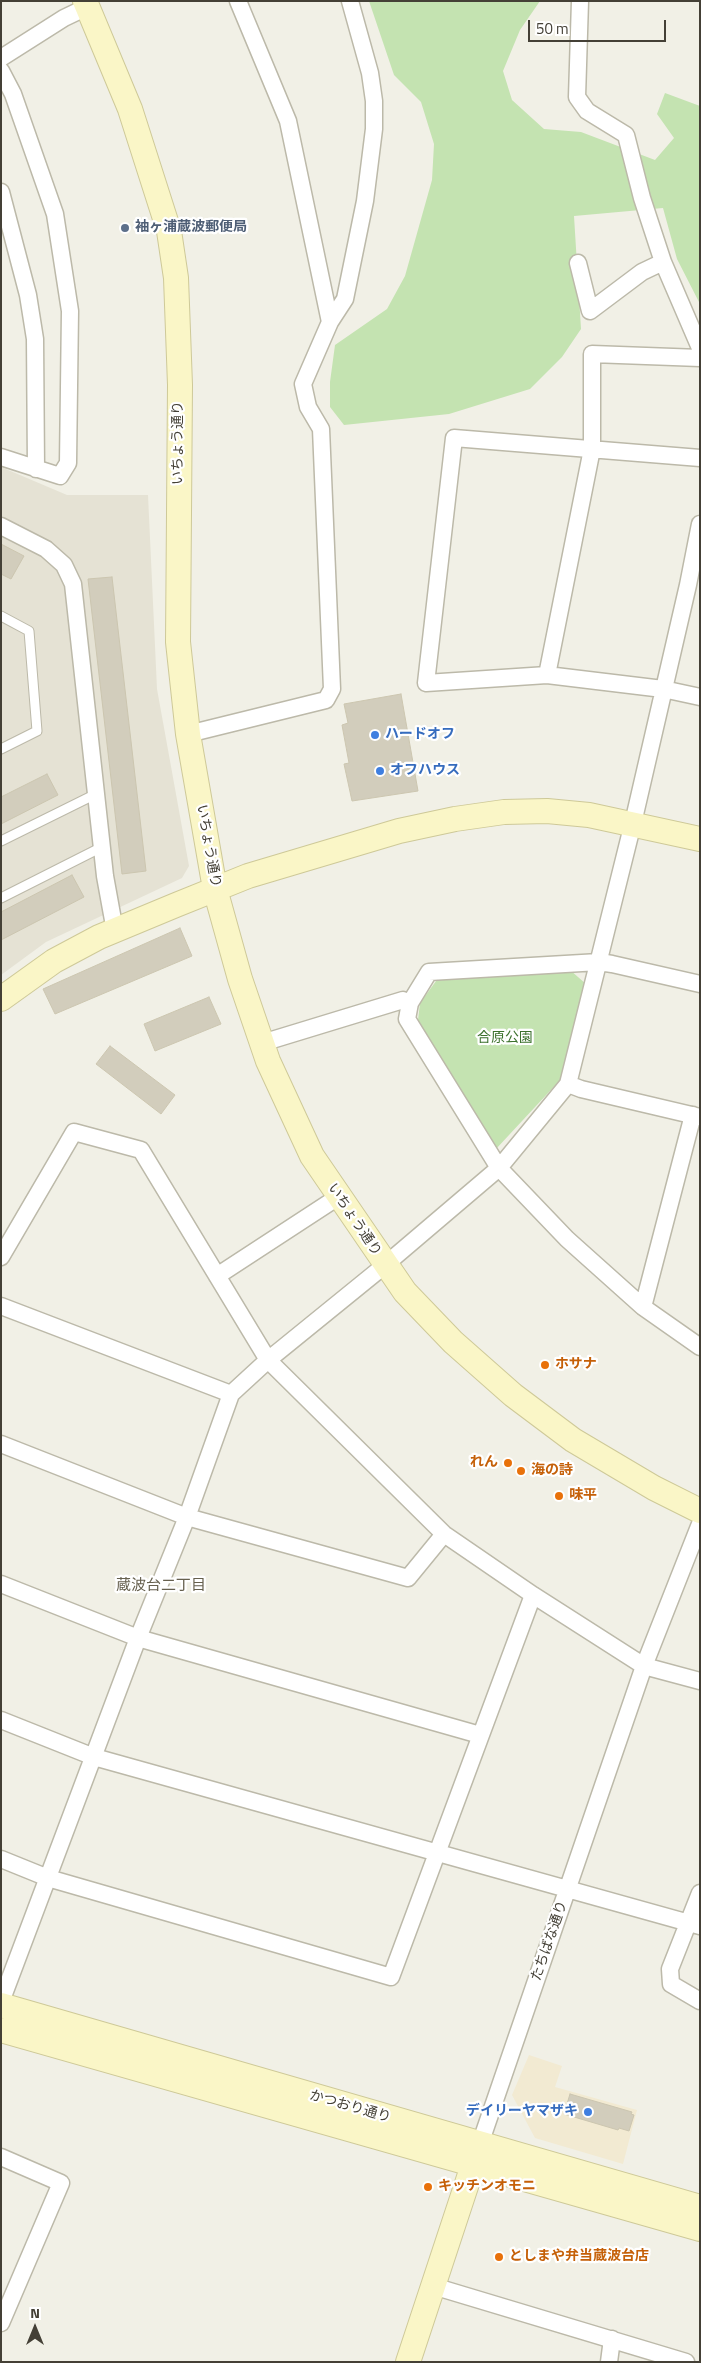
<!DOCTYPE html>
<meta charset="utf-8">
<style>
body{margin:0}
#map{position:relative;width:701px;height:2363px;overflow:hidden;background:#f1f0e6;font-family:"Titillium Web",sans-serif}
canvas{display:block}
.frame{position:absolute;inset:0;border:2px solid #444036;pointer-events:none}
.north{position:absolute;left:10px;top:2303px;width:50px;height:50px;-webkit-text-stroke:4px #fff;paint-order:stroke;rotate:0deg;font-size:14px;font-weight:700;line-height:20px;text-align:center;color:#444036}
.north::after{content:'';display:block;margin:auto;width:18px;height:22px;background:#444036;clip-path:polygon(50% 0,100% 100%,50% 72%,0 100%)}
.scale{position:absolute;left:528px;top:20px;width:138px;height:22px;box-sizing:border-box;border:2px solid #444036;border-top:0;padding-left:6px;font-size:15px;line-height:18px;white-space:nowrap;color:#444036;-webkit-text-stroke:4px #fff;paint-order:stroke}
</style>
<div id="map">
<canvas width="701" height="2363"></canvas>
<div class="frame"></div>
<div class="north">N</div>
<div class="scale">50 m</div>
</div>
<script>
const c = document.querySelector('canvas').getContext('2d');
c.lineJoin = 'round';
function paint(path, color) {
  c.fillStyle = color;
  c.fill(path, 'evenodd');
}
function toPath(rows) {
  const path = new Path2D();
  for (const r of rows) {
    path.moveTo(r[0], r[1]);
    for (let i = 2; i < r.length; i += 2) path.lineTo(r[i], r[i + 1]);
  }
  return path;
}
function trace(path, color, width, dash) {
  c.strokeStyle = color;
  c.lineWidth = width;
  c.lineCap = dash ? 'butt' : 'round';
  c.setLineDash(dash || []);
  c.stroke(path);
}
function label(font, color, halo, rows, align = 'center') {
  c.font = font + ' "Titillium Web","Noto Sans JP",sans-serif';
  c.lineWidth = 4.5;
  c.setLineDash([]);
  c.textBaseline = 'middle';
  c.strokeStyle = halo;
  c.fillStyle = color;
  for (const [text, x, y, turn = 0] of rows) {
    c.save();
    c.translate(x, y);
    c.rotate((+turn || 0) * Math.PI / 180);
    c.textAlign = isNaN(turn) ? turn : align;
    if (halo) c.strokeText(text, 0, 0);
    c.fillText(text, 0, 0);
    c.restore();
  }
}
const residential = toPath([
 [1,467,67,495,148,495,157,689,189,866,182,878,46,942,1,975]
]);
const commercial = toPath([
 [529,2055,562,2066,555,2087,637,2110,623,2164,535,2138,512,2095]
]);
const green = toPath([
 [369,1,540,1,520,30,503,71,512,100,544,129,581,132,655,160,674,138,657,114,665,93,700,106,700,304,677,259,663,208,574,216,581,329,562,357,530,389,449,414,344,425,330,407,330,382,335,345,387,309,405,276,432,180,434,144,421,102,394,75],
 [570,970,586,984,562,1078,496,1149,418,1020,420,1003,439,977]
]);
const building = toPath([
 [1,544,24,556,11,579,1,574,1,544],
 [112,577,146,871,122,874,88,579,112,577],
 [401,694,418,791,352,801,344,764,349,763,342,725,348,723,344,704,401,694],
 [47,774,58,795,1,824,1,797,47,774],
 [72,875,84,897,1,940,1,912,72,875],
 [180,928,192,956,55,1014,43,989,180,928],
 [209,997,221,1024,155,1051,144,1024,209,997],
 [110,1046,175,1095,161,1114,96,1064,110,1046],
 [570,2094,632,2112,631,2114,634,2115,629,2131,619,2128,618,2130,564,2114,570,2094]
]);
const lane = toPath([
 [1,616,29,631,37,731,1,749],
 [1,841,96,794],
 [1,898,102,847]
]);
const street = toPath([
 [580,1,577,97,587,111,626,135,642,198,663,262,700,348],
 [1,58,64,18,87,7],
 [1,71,13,94,55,214,70,311,68,463,60,476,1,457],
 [1,192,28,295,35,339,36,469],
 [578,263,590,311,642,272,663,262],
 [330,322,345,299,365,201,374,129,374,101,370,73,350,1],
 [700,458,454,438,426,683,547,675,663,689,700,697],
 [1,526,46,549,64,565,73,584,105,876,115,931],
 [547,675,592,449,592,354,700,358],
 [188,734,326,700,332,689,321,429,308,407,303,384,330,322,288,121,238,1],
 [700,984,612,964,599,962,429,972,410,1003,407,1019,499,1168,567,1239,643,1307,700,1347],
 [262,1043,403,1000,410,1003],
 [568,1084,581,1089,700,1117],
 [1,1257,74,1132,141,1150,268,1360,444,1534,533,1595,644,1666,700,1681],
 [217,1276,338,1197],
 [1,1306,231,1394],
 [643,1307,693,1115],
 [1,1444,187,1517,408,1578,444,1534],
 [1,1584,138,1638,480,1735],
 [1,1720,94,1757,700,1926],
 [1,1859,48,1878,391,1977,533,1595],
 [700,1893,670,1969,671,1984,700,2001],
 [1,2002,138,1638,187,1517,231,1394,268,1360,385,1265,499,1168,568,1084,633,823,688,585,700,524],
 [480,2144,644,1666,700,1524],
 [1,2157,61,2183,1,2323],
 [433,2286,686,2362],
 [609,2362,612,2339]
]);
const secondary = toPath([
 [85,1,130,109,169,231,176,278,180,385,178,642,188,734,215,889,240,979,268,1061,312,1156,405,1292,453,1342,513,1395,573,1440,654,1488,700,1511],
 [1,999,54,961,99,937,176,905,248,876,399,831,455,819,504,812,547,811,589,815,700,839],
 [1,2005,700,2207],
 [1,2030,700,2229],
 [408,2362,478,2150]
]);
const markers = [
 [125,228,5,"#5c6f8a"],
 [375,735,5,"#3f7fe0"],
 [380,771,5,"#3f7fe0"],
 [545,1365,5,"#e8710a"],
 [508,1463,5,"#e8710a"],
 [521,1471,5,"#e8710a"],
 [559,1496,5,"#e8710a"],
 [588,2112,5,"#3f7fe0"],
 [428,2187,5,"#e8710a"],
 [499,2257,5,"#e8710a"]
];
const serviceNames = [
 ["袖ヶ浦蔵波郵便局",135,228]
];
const streetNames = [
 ["いちょう通り",179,443,-90],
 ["いちょう通り",208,846,80],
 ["いちょう通り",354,1220,56],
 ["たちばな通り",550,1941,-71],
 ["かつおり通り",350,2107,16]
];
const shopNames = [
 ["ハードオフ",385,735],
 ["オフハウス",390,771],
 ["デイリーヤマザキ",578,2112,"right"]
];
const parkNames = [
 ["合原公園",505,1039]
];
const foodNames = [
 ["ホサナ",555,1365],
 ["れん",498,1463,"right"],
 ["海の詩",531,1471],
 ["味平",569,1496],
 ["キッチンオモニ",438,2187],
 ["としまや弁当蔵波台店",509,2257]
];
const neighbourhoodNames = [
 ["蔵波台二丁目",161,1586]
];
paint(residential, '#e5e2d4');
paint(commercial, '#f2ead2');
paint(green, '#c4e3b1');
paint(building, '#d2cdbc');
trace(building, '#ccc6b0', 1);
trace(lane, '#bcb9a9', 11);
trace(street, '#bcb9a9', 19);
trace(secondary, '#cec998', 26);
trace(lane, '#fff', 9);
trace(street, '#fff', 16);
trace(secondary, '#faf6c7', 24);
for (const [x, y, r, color] of markers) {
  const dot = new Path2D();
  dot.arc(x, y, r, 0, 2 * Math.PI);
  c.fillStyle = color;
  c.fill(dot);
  trace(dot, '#fff', 2);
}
label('bold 14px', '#4e5e75', '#fff', serviceNames, 'left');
label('14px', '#444036', '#fff', streetNames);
label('bold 14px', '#366cbe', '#fff', shopNames, 'left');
label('14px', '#3c712d', '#fff', parkNames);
label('bold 14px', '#c56008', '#fff', foodNames, 'left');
label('15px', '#66604e', '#fff', neighbourhoodNames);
</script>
